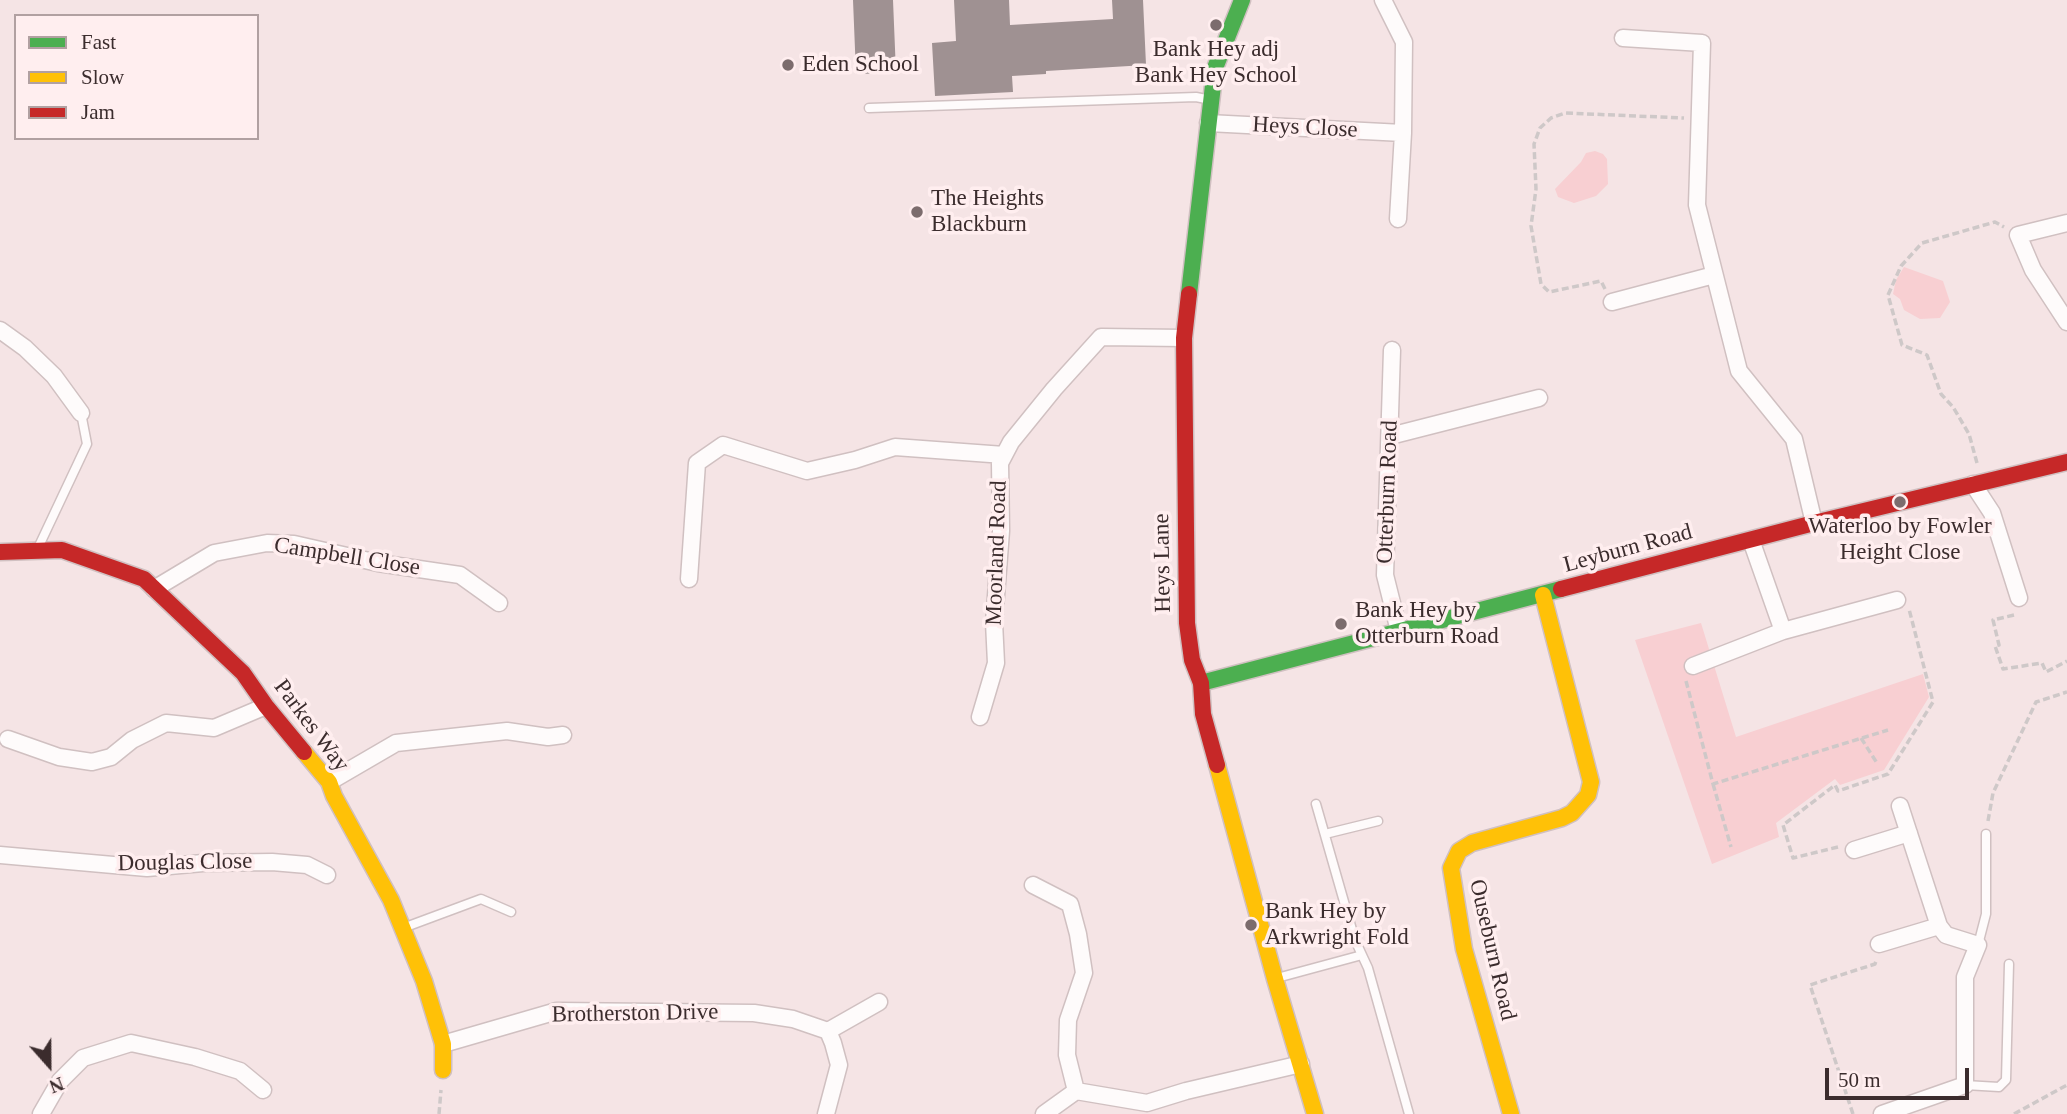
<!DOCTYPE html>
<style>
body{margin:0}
#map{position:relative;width:2067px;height:1114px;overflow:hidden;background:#f5e4e5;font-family:Georgia,serif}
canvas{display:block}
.legend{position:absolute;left:14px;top:14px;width:245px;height:126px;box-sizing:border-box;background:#ffeeef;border:2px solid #b1a0a1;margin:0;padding:9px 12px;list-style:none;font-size:21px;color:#3b2c2d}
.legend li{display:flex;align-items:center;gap:14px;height:35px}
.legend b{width:35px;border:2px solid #b1a0a1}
.north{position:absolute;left:14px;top:1030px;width:70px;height:70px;-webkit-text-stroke:5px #ffeeef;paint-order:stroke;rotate:159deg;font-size:19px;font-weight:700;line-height:28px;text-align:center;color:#3b2c2d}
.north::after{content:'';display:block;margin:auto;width:24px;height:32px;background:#3b2c2d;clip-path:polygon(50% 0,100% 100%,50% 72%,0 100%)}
.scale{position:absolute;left:1825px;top:1068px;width:144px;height:32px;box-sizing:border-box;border:4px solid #3b2c2d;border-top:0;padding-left:9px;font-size:21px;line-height:24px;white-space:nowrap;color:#3b2c2d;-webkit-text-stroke:5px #ffeeef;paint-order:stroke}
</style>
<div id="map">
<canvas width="2067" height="1114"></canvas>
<ul class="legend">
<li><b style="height:9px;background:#4caf50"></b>Fast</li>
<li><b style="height:9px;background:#ffc107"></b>Slow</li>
<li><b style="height:9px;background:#c62828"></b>Jam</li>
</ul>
<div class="north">N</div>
<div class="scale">50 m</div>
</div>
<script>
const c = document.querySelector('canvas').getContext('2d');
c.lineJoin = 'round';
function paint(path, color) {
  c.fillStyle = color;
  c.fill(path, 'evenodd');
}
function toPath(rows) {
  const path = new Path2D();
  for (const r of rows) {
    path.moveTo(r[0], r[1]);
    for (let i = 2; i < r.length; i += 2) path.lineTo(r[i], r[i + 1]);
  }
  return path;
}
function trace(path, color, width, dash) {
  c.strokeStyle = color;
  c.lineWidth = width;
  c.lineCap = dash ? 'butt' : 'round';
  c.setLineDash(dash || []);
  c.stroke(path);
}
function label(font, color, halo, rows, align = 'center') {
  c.font = font + ' Georgia,serif';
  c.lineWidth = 7;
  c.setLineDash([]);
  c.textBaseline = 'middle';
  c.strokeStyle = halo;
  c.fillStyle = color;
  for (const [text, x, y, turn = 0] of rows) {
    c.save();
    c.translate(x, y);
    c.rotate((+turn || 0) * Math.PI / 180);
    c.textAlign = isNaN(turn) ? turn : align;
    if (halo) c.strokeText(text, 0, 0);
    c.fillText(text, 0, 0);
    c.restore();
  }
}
const green = toPath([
 [1595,151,1603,154,1607,159,1608,184,1596,196,1574,203,1558,197,1555,189,1581,162,1586,153],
 [1904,267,1943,281,1950,302,1940,318,1920,319,1904,310,1900,299,1893,294,1896,280],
 [1701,623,1736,737,1923,674,1929,697,1884,770,1840,785,1835,779,1776,823,1779,837,1712,864,1635,640]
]);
const building = toPath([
 [853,0,893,0,896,73,856,74],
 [954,0,1009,0,1010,25,1113,19,1112,0,1143,0,1146,65,1046,71,1046,74,1012,76,1013,92,935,96,932,43,956,41]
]);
const path = toPath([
 [1605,289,1601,281,1549,292,1541,284,1531,226,1536,189,1534,144,1540,128,1551,118,1565,113,1684,118],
 [1977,463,1969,434,1953,407,1941,394,1927,355,1902,345,1888,295,1901,266,1922,243,1995,222,2004,227],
 [2014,615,1993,620,1999,645,1995,646,2003,669,2042,663,2046,672,2067,661],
 [1686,681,1713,784,1888,730],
 [1861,738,1877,763],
 [1713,784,1731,847],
 [1988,821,1993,793,2036,702,2067,692],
 [1838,847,1793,858,1783,825,1835,785,1838,791,1888,774,1933,702,1909,609],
 [439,1114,441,1090],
 [1853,1114,1810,985,1875,964,1876,961],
 [2014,1114,2067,1085]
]);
const lane = toPath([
 [869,108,1196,97,1211,100],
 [38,548,87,444,81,413],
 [1316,804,1355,940,1368,968,1409,1114],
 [1325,834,1378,821],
 [403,928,481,899,511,912],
 [1978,945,1986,914,1986,834],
 [1277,978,1362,955],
 [1965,1085,1999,1087,2006,1080,2009,964]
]);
const street = toPath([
 [1383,0,1404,42,1403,133,1398,219],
 [1623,38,1702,43,1697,205,1739,371,1794,439,1814,523],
 [1208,123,1403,133],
 [2067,223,2018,235,2033,270,2067,322],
 [1612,302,1714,275],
 [0,330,25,348,54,376,81,413],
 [1392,350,1385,575,1399,631],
 [1390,436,1539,398],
 [1973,484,1992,513,2019,598],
 [1751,540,1783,631,1897,600],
 [689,579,697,463,723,445,807,471,855,460,895,447,1004,455],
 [154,589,214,553,267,543,294,544,378,563,460,575,499,603],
 [1693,666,1783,631],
 [980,717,996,663,994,622,1001,531,1000,463,1011,442,1054,389,1101,337,1184,338],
 [8,739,59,757,92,762,111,757,132,740,166,723,214,728,266,706],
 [329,782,396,743,507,731,548,737,563,735],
 [1900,806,1939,926],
 [1854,850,1909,833],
 [0,855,147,868,203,863,272,862,307,865,327,875],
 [1033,885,1070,904,1078,934,1084,973,1068,1020,1067,1055,1076,1091],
 [1879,944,1939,926,1946,935,1978,945,1965,977,1965,1085,1882,1114],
 [828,1031,879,1002],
 [443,1044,557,1011,754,1013,793,1019,828,1031,833,1043,839,1065,826,1114],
 [41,1114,60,1081,83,1058,131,1043,195,1057,240,1071,263,1090],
 [1044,1114,1076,1091,1147,1103,1186,1091,1301,1064]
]);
const fast = toPath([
 [1189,294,1215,68,1242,0],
 [1201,683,1561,589]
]);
const slow = toPath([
 [304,752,329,782,334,796,391,900,424,981,443,1044,443,1070],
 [1217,765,1275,979,1315,1114],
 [1511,1114,1464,949,1451,868,1459,851,1472,843,1562,818,1572,813,1588,795,1591,782,1543,595]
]);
const jam = toPath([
 [1189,294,1184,338,1187,623,1192,660,1201,683,1203,714,1217,765],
 [0,552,62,550,144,579,243,673,266,706,304,752],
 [1561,589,1814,523,2067,462]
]);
const markers = [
 [1216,25,7,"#7c6c6d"],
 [788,65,7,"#7c6c6d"],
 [917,212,7,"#7c6c6d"],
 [1900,502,7,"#7c6c6d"],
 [1341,624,7,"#7c6c6d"],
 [1251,925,7,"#7c6c6d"]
];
const poiNames = [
 ["Bank Hey adj",1216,50,"center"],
 ["Bank Hey School",1216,76,"center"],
 ["Eden School",802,65],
 ["The Heights",931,199],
 ["Blackburn",931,225],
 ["Waterloo by Fowler",1900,527,"center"],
 ["Height Close",1900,553,"center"],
 ["Bank Hey by",1355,611],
 ["Otterburn Road",1355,637],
 ["Bank Hey by",1265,912],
 ["Arkwright Fold",1265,938]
];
const streetNames = [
 ["Heys Close",1305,128,3],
 ["Otterburn Road",1388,492,-88],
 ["Leyburn Road",1628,549,-15],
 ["Moorland Road",997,553,-88],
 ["Campbell Close",347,557,9],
 ["Heys Lane",1163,563,-91],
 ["Parkes Way",311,726,53],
 ["Douglas Close",185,863,-1],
 ["Ouseburn Road",1492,950,77],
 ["Brotherston Drive",635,1014,-1]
];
paint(green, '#f8cfd2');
paint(building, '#9f9192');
trace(lane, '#d0c0c1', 11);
trace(street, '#d0c0c1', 19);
trace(fast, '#d0c0c1', 19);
trace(slow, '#d0c0c1', 19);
trace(jam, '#d0c0c1', 19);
trace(path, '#cec8c8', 3.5, [7, 3.5]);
trace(lane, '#fefbfb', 8);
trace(street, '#fefbfb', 16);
trace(fast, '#4caf50', 16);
trace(slow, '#ffc107', 16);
trace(jam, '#c62828', 16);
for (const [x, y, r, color] of markers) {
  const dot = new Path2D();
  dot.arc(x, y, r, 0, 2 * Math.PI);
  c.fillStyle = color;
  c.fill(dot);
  trace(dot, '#ffeeef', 2.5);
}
label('23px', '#3b2c2d', '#ffeeef', poiNames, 'left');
label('23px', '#3b2c2d', '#ffeeef', streetNames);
</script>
